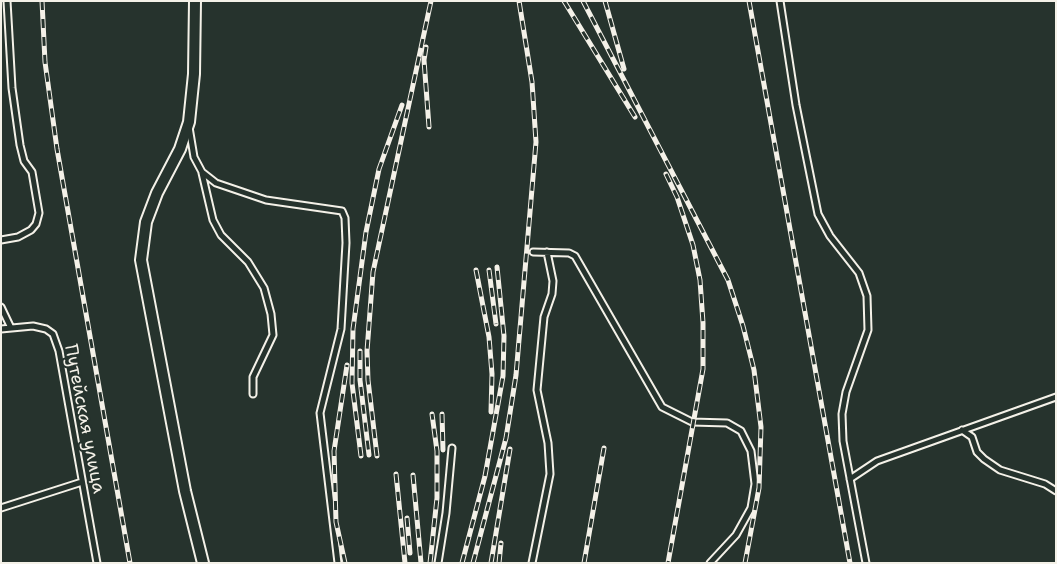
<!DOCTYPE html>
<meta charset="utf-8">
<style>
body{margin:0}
#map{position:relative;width:1057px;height:564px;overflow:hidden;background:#26332d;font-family:"Shantell Sans",sans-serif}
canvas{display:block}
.frame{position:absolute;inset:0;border:2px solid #f4f1e8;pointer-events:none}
</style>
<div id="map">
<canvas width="1057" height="564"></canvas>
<div class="frame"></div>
</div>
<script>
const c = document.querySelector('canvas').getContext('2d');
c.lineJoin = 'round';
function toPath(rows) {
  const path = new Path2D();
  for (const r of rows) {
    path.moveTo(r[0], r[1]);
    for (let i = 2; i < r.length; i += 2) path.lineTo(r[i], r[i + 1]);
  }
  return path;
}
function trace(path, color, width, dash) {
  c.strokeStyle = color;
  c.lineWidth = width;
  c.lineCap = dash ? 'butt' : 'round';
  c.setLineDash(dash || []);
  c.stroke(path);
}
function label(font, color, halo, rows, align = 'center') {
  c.font = font + ' "Shantell Sans",sans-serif';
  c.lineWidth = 4;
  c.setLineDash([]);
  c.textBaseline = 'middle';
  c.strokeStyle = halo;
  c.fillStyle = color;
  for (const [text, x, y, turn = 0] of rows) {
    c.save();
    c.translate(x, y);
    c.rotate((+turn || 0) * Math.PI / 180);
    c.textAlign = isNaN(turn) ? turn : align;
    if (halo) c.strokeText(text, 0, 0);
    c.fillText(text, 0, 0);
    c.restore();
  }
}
const service = toPath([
 [780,1,796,105,818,214,830,236,859,273,867,296,868,330,846,392,842,414,843,441,866,563],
 [189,127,194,157,202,172,216,183,266,200,342,211,345,218,346,243,341,329,320,413,338,563],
 [202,173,213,220,221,235,248,262,264,288,271,314,273,335,253,377,253,394],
 [1,240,18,237,31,230,36,224,39,213,32,172,24,161,20,145,12,88,7,1],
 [533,252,569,253,575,256,662,407,692,422,727,423,741,431,751,451,755,484,751,508,736,535,710,563],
 [1,307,11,328],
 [1,329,33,326,46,329,53,334,59,351,97,563],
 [962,430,972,437,977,452,984,459,1000,470,1045,484,1056,491],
 [850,479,877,461,1056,397],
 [1,508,82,482],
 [438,563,446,513,452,448],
 [532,563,550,474,548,443,537,390,544,317,552,294,553,281,547,252]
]);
const minor = toPath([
 [195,1,194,74,189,122,180,149,157,193,146,222,141,260,185,491,203,563]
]);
const rail = toPath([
 [42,1,45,62,57,149,130,563],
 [564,1,635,117],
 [583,1,728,280,743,326,754,370,761,427,759,488,745,563],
 [605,1,624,69],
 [749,1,850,563],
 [426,47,424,60,429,127],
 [666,174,677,197,693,245,700,280,703,323,703,369,668,563],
 [476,270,489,337,492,374,491,412],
 [489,270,496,324],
 [360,351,360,380,369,455],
 [442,414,443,450],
 [361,456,352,383,353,329,366,232,379,169,402,105],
 [377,456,368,380,367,351,373,272,431,1],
 [396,474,405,563],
 [413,475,421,563],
 [407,518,410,553],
 [345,563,336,522,334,451,347,365],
 [430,563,437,498,437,451,432,414],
 [462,563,485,476,503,376,504,336,497,267],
 [473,563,506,438,516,375,536,142,532,82,519,1],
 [491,563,510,449],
 [499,563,501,543],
 [584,563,604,448]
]);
const streetNames = [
 ["Путейская улица",84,419,79]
];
trace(service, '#f4f1e8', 9);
trace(minor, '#f4f1e8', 14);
trace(service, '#26332d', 5);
trace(minor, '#26332d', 10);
trace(rail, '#f4f1e8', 5);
trace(rail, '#26332d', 3, [9]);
label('18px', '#f4f1e8', '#26332d', streetNames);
</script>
